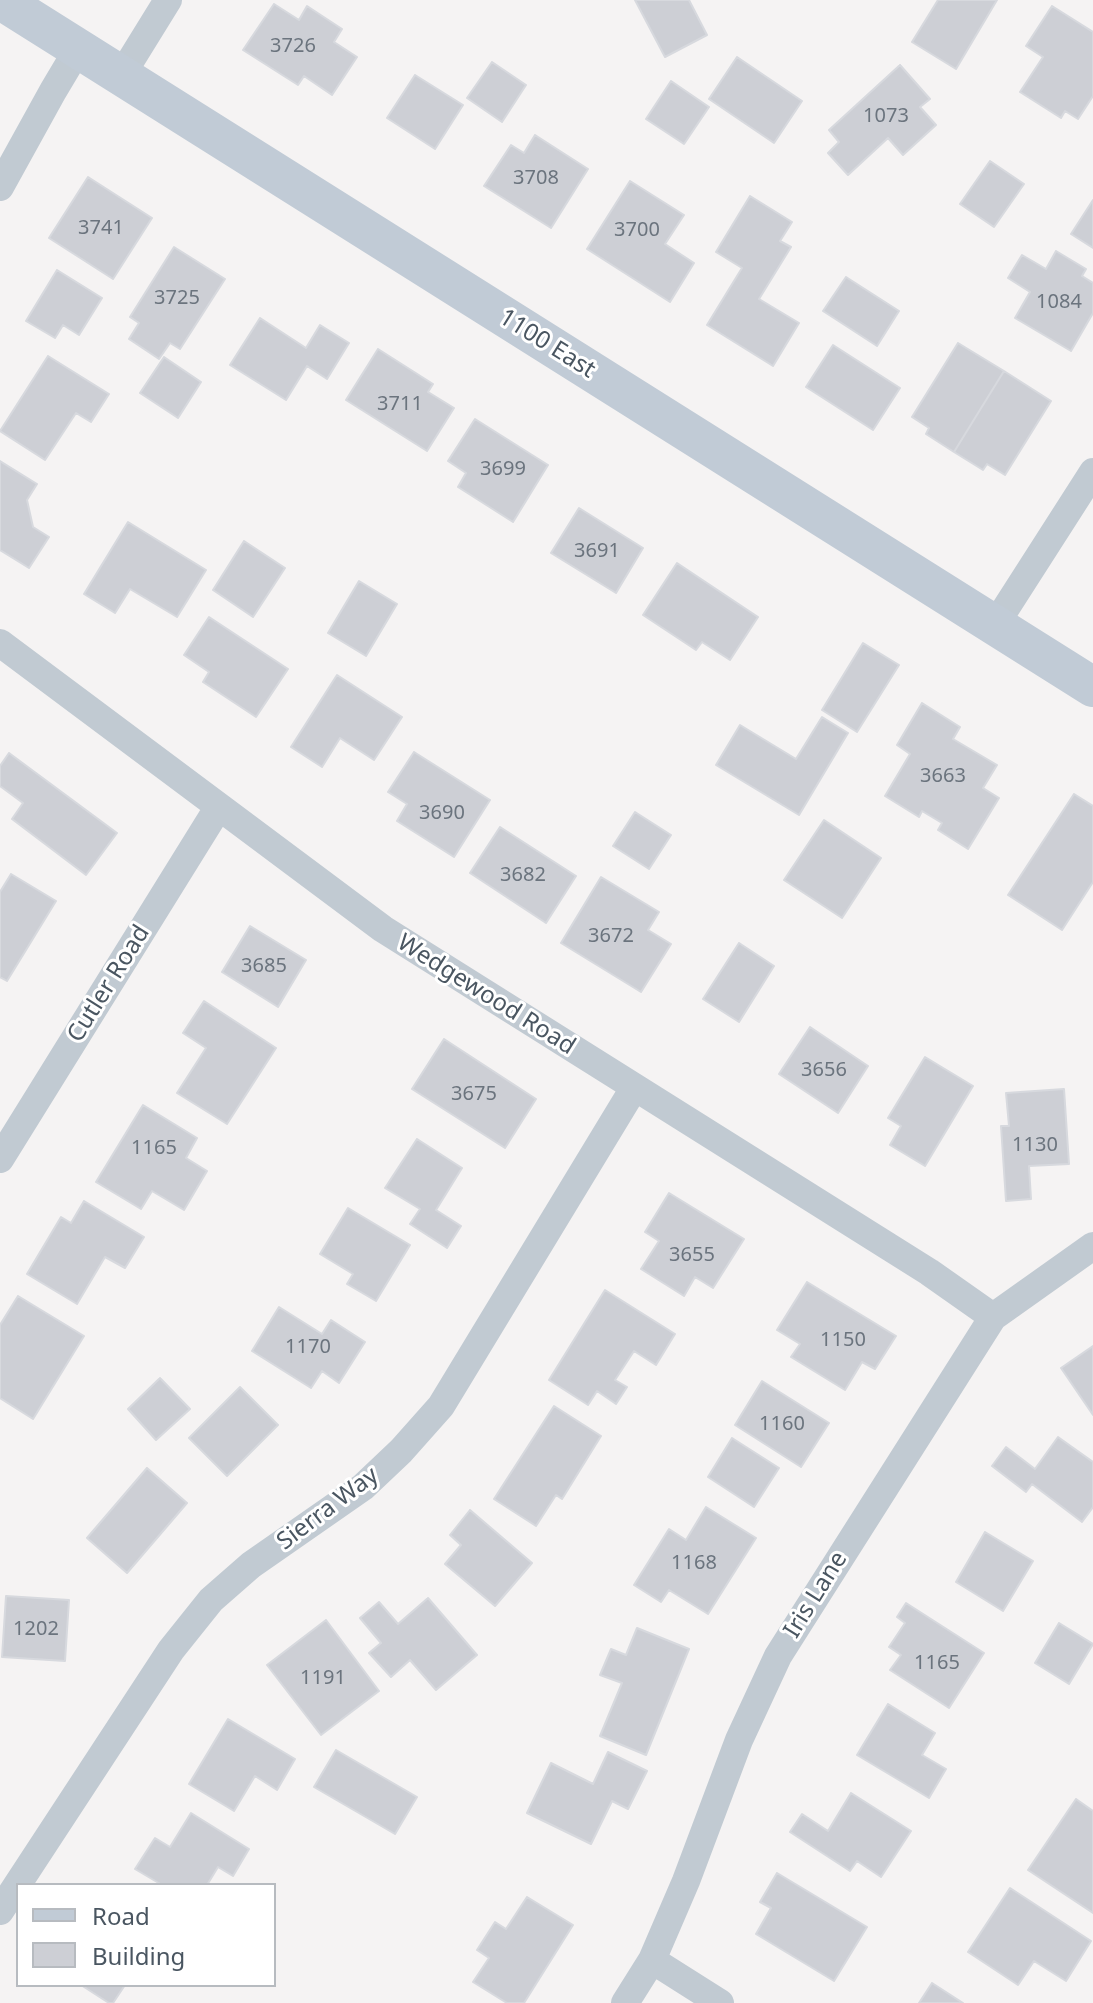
<!DOCTYPE html>
<style>
body{margin:0}
#map{position:relative;width:1093px;height:2003px;overflow:hidden;background:#f5f3f3;font-family:"Noto Sans",sans-serif}
canvas{display:block}
.legend{position:absolute;left:16px;top:1883px;width:260px;height:104px;box-sizing:border-box;background:#fff;border:2px solid #b7bbc0;margin:0;padding:10px 14px;list-style:none;font-size:24px;color:#4a5661}
.legend li{display:flex;align-items:center;gap:16px;height:40px}
.legend b{width:40px;border:2px solid #b7bbc0}
</style>
<div id="map">
<canvas width="1093" height="2003"></canvas>
<ul class="legend">
<li><b style="height:10px;background:#c1cbd6"></b>Road</li>
<li><b style="height:22px;background:#cdcfd5"></b>Building</li>
</ul>
</div>
<script>
const c = document.querySelector('canvas').getContext('2d');
c.lineJoin = 'round';
function paint(path, color) {
  c.fillStyle = color;
  c.fill(path, 'evenodd');
}
function toPath(rows) {
  const path = new Path2D();
  for (const r of rows) {
    path.moveTo(r[0], r[1]);
    for (let i = 2; i < r.length; i += 2) path.lineTo(r[i], r[i + 1]);
  }
  return path;
}
function trace(path, color, width, dash) {
  c.strokeStyle = color;
  c.lineWidth = width;
  c.lineCap = dash ? 'butt' : 'round';
  c.setLineDash(dash || []);
  c.stroke(path);
}
function label(font, color, halo, rows, align = 'center') {
  c.font = font + ' "Noto Sans",sans-serif';
  c.lineWidth = 6;
  c.setLineDash([]);
  c.textBaseline = 'middle';
  c.strokeStyle = halo;
  c.fillStyle = color;
  for (const [text, x, y, turn = 0] of rows) {
    c.save();
    c.translate(x, y);
    c.rotate((+turn || 0) * Math.PI / 180);
    c.textAlign = isNaN(turn) ? turn : align;
    if (halo) c.strokeText(text, 0, 0);
    c.fillText(text, 0, 0);
    c.restore();
  }
}
const building = toPath([
 [635,0,689,0,707,35,665,57,635,0],
 [938,0,997,0,956,69,912,42,938,0],
 [274,4,299,20,307,6,342,29,334,42,357,57,332,95,304,76,298,85,243,50,274,4],
 [1052,6,1093,32,1093,96,1078,119,1065,111,1061,118,1020,92,1043,57,1026,46,1052,6],
 [737,57,802,101,774,143,709,99,737,57],
 [492,62,526,85,502,122,467,98,492,62],
 [900,65,930,99,920,107,936,125,903,155,888,138,848,175,828,153,839,142,829,130,900,65],
 [415,75,463,105,435,149,387,118,415,75],
 [671,81,709,107,684,144,646,119,671,81],
 [535,135,588,169,551,228,484,186,511,145,524,153,535,135],
 [990,161,1024,184,994,227,960,204,990,161],
 [88,177,152,218,113,279,49,238,88,177],
 [630,181,684,215,665,244,694,263,670,302,587,249,630,181],
 [750,196,792,222,780,241,791,247,759,299,799,323,773,366,707,325,742,268,716,252,750,196],
 [1093,200,1093,248,1071,234,1093,200],
 [174,247,225,279,180,349,170,343,159,359,129,339,139,323,130,317,174,247],
 [1056,251,1086,269,1082,276,1093,283,1093,313,1071,351,1015,318,1030,292,1008,278,1022,255,1046,269,1056,251],
 [57,270,102,298,79,335,63,325,55,338,26,321,57,270],
 [846,277,899,311,877,346,823,311,846,277],
 [260,318,306,348,320,325,349,343,327,379,307,366,286,400,230,365,260,318],
 [958,343,1004,371,954,452,926,434,929,428,912,417,958,343],
 [833,345,900,388,873,430,806,387,833,345],
 [378,349,433,384,428,392,454,408,427,451,346,400,378,349],
 [48,356,109,394,91,422,76,413,45,460,0,431,48,356],
 [164,357,201,382,178,418,140,393,164,357],
 [1004,371,1051,401,1005,475,987,464,983,470,954,452,1004,371],
 [475,419,548,465,513,522,458,487,466,473,448,461,475,419],
 [0,461,37,484,27,500,33,527,49,537,29,568,0,550,0,461],
 [579,508,643,548,616,593,551,553,579,508],
 [128,522,206,570,177,617,130,589,115,613,84,594,128,522],
 [244,541,285,568,253,617,213,590,244,541],
 [677,563,758,617,730,660,702,642,696,650,643,615,677,563],
 [359,581,397,604,366,656,328,633,359,581],
 [209,617,288,669,256,717,203,682,209,672,184,655,209,617],
 [863,643,899,665,857,732,822,710,863,643],
 [337,675,402,717,374,760,340,738,322,767,291,747,337,675],
 [922,703,960,727,953,739,997,765,983,788,999,798,968,849,938,830,942,823,922,811,919,817,885,796,910,754,897,745,922,703],
 [822,717,848,733,799,815,716,765,740,725,796,759,822,717],
 [414,752,490,800,454,857,397,821,407,804,388,792,414,752],
 [9,753,117,833,86,875,12,819,23,803,0,786,0,766,9,753],
 [1074,794,1093,806,1093,882,1062,930,1008,895,1074,794],
 [635,812,671,835,649,869,613,846,635,812],
 [824,820,881,858,842,918,784,880,824,820],
 [500,827,576,876,546,923,470,873,500,827],
 [11,874,56,901,7,981,0,977,0,892,11,874],
 [601,877,659,912,648,930,671,944,641,992,561,943,601,877],
 [250,926,306,960,278,1007,222,972,250,926],
 [739,943,774,966,739,1022,703,999,739,943],
 [204,1001,276,1048,227,1124,177,1093,206,1048,183,1033,204,1001],
 [810,1027,868,1066,838,1113,779,1074,810,1027],
 [444,1039,536,1099,505,1148,412,1089,444,1039],
 [925,1057,973,1086,925,1166,890,1145,901,1126,888,1118,925,1057],
 [1064,1089,1069,1164,1029,1166,1031,1199,1006,1201,1001,1126,1009,1126,1006,1093,1064,1089],
 [143,1105,197,1138,186,1158,207,1171,184,1210,152,1191,141,1209,96,1182,143,1105],
 [417,1139,462,1168,436,1210,461,1226,447,1248,410,1224,420,1209,385,1188,417,1139],
 [669,1193,744,1239,713,1288,695,1277,684,1296,641,1269,659,1241,645,1232,669,1193],
 [84,1201,144,1237,125,1268,105,1257,77,1304,27,1274,61,1217,71,1223,84,1201],
 [348,1208,410,1245,376,1301,347,1284,353,1274,320,1254,348,1208],
 [807,1282,896,1336,875,1369,862,1362,845,1390,791,1357,800,1344,777,1330,807,1282],
 [605,1290,675,1334,656,1365,634,1351,615,1380,627,1387,616,1404,597,1391,588,1405,549,1380,605,1290],
 [18,1296,84,1336,33,1419,0,1398,0,1325,18,1296],
 [279,1307,322,1334,331,1320,365,1342,339,1383,322,1371,311,1388,252,1351,279,1307],
 [1093,1346,1093,1415,1061,1368,1093,1346],
 [160,1378,190,1409,156,1440,128,1409,160,1378],
 [762,1381,829,1423,801,1467,735,1425,762,1381],
 [240,1387,278,1425,227,1476,189,1438,240,1387],
 [554,1406,601,1436,562,1499,556,1495,536,1526,494,1499,554,1406],
 [1058,1437,1093,1462,1093,1507,1082,1522,1032,1484,1026,1492,992,1466,1006,1447,1035,1469,1058,1437],
 [732,1438,779,1468,754,1507,708,1477,732,1438],
 [147,1468,187,1503,127,1573,87,1538,147,1468],
 [706,1507,756,1538,708,1614,669,1590,661,1602,634,1585,669,1529,686,1540,706,1507],
 [470,1510,532,1563,495,1606,445,1564,461,1545,450,1535,470,1510],
 [985,1532,1033,1561,1003,1611,956,1582,985,1532],
 [6,1596,69,1600,65,1661,2,1657,6,1596],
 [428,1598,477,1655,436,1690,410,1660,391,1677,369,1653,381,1643,360,1618,379,1602,398,1624,428,1598],
 [906,1603,984,1653,949,1708,890,1670,901,1655,889,1647,905,1623,897,1617,906,1603],
 [326,1620,379,1691,321,1735,267,1665,326,1620],
 [1059,1623,1093,1644,1069,1684,1035,1663,1059,1623],
 [637,1628,689,1649,646,1755,600,1736,622,1683,600,1675,611,1649,626,1655,637,1628],
 [888,1704,935,1733,922,1755,946,1769,929,1798,857,1755,888,1704],
 [228,1719,295,1759,277,1790,255,1776,234,1811,189,1784,228,1719],
 [336,1750,417,1797,395,1834,314,1787,336,1750],
 [608,1752,647,1771,628,1809,612,1801,591,1844,527,1813,551,1763,593,1784,608,1752],
 [851,1793,911,1831,881,1877,857,1861,850,1871,790,1832,802,1814,828,1831,851,1793],
 [1076,1799,1093,1811,1093,1913,1028,1870,1076,1799],
 [191,1813,249,1849,233,1876,218,1867,207,1885,162,1885,135,1869,155,1838,170,1847,191,1813],
 [777,1873,867,1927,834,1981,756,1934,771,1908,760,1902,777,1873],
 [1010,1888,1091,1941,1066,1981,1034,1961,1018,1985,968,1952,1010,1888],
 [527,1897,573,1925,524,2003,507,2003,473,1982,489,1958,477,1950,495,1922,506,1929,527,1897],
 [932,1983,963,2003,919,2003,932,1983],
 [81,1985,125,1985,113,2003,109,2003,81,1985]
]);
const street = toPath([
 [121,76,168,0],
 [0,187,53,91,78,49],
 [995,625,1093,472],
 [0,643,383,929,929,1272,993,1317],
 [0,1159,218,808],
 [0,1911,171,1650,211,1600,251,1565,363,1487,401,1451,441,1406,634,1088],
 [652,1960,720,2003],
 [625,2003,652,1960,686,1881,739,1740,778,1656,993,1317,1093,1246]
]);
const secondary = toPath([
 [1,0,1093,687]
]);
const numberNames = [
 ["3726",293,46],
 ["1073",886,116],
 ["3708",536,178],
 ["3741",101,228],
 ["3700",637,230],
 ["3725",177,298],
 ["1084",1059,302],
 ["3711",400,404],
 ["3699",503,469],
 ["3691",597,551],
 ["3663",943,776],
 ["3690",442,813],
 ["3682",523,875],
 ["3672",611,936],
 ["3685",264,966],
 ["3656",824,1070],
 ["3675",474,1094],
 ["1130",1035,1145],
 ["1165",154,1148],
 ["3655",692,1255],
 ["1150",843,1340],
 ["1170",308,1347],
 ["1160",782,1424],
 ["1168",694,1563],
 ["1202",36,1629],
 ["1165",937,1663],
 ["1191",323,1678]
];
const streetNames = [
 ["1100 East",547,344,32],
 ["Cutler Road",109,984,-58],
 ["Wedgewood Road",486,995,32],
 ["Sierra Way",328,1509,-37],
 ["Iris Lane",816,1595,-58]
];
paint(building, '#cdcfd5');
trace(building, '#d7d9de', 2);
trace(street, '#c1cad2', 28);
trace(secondary, '#c1cbd6', 40);
label('20px', '#6b747e', null, numberNames);
label('24px', '#4a5661', '#fff', streetNames);
</script>
